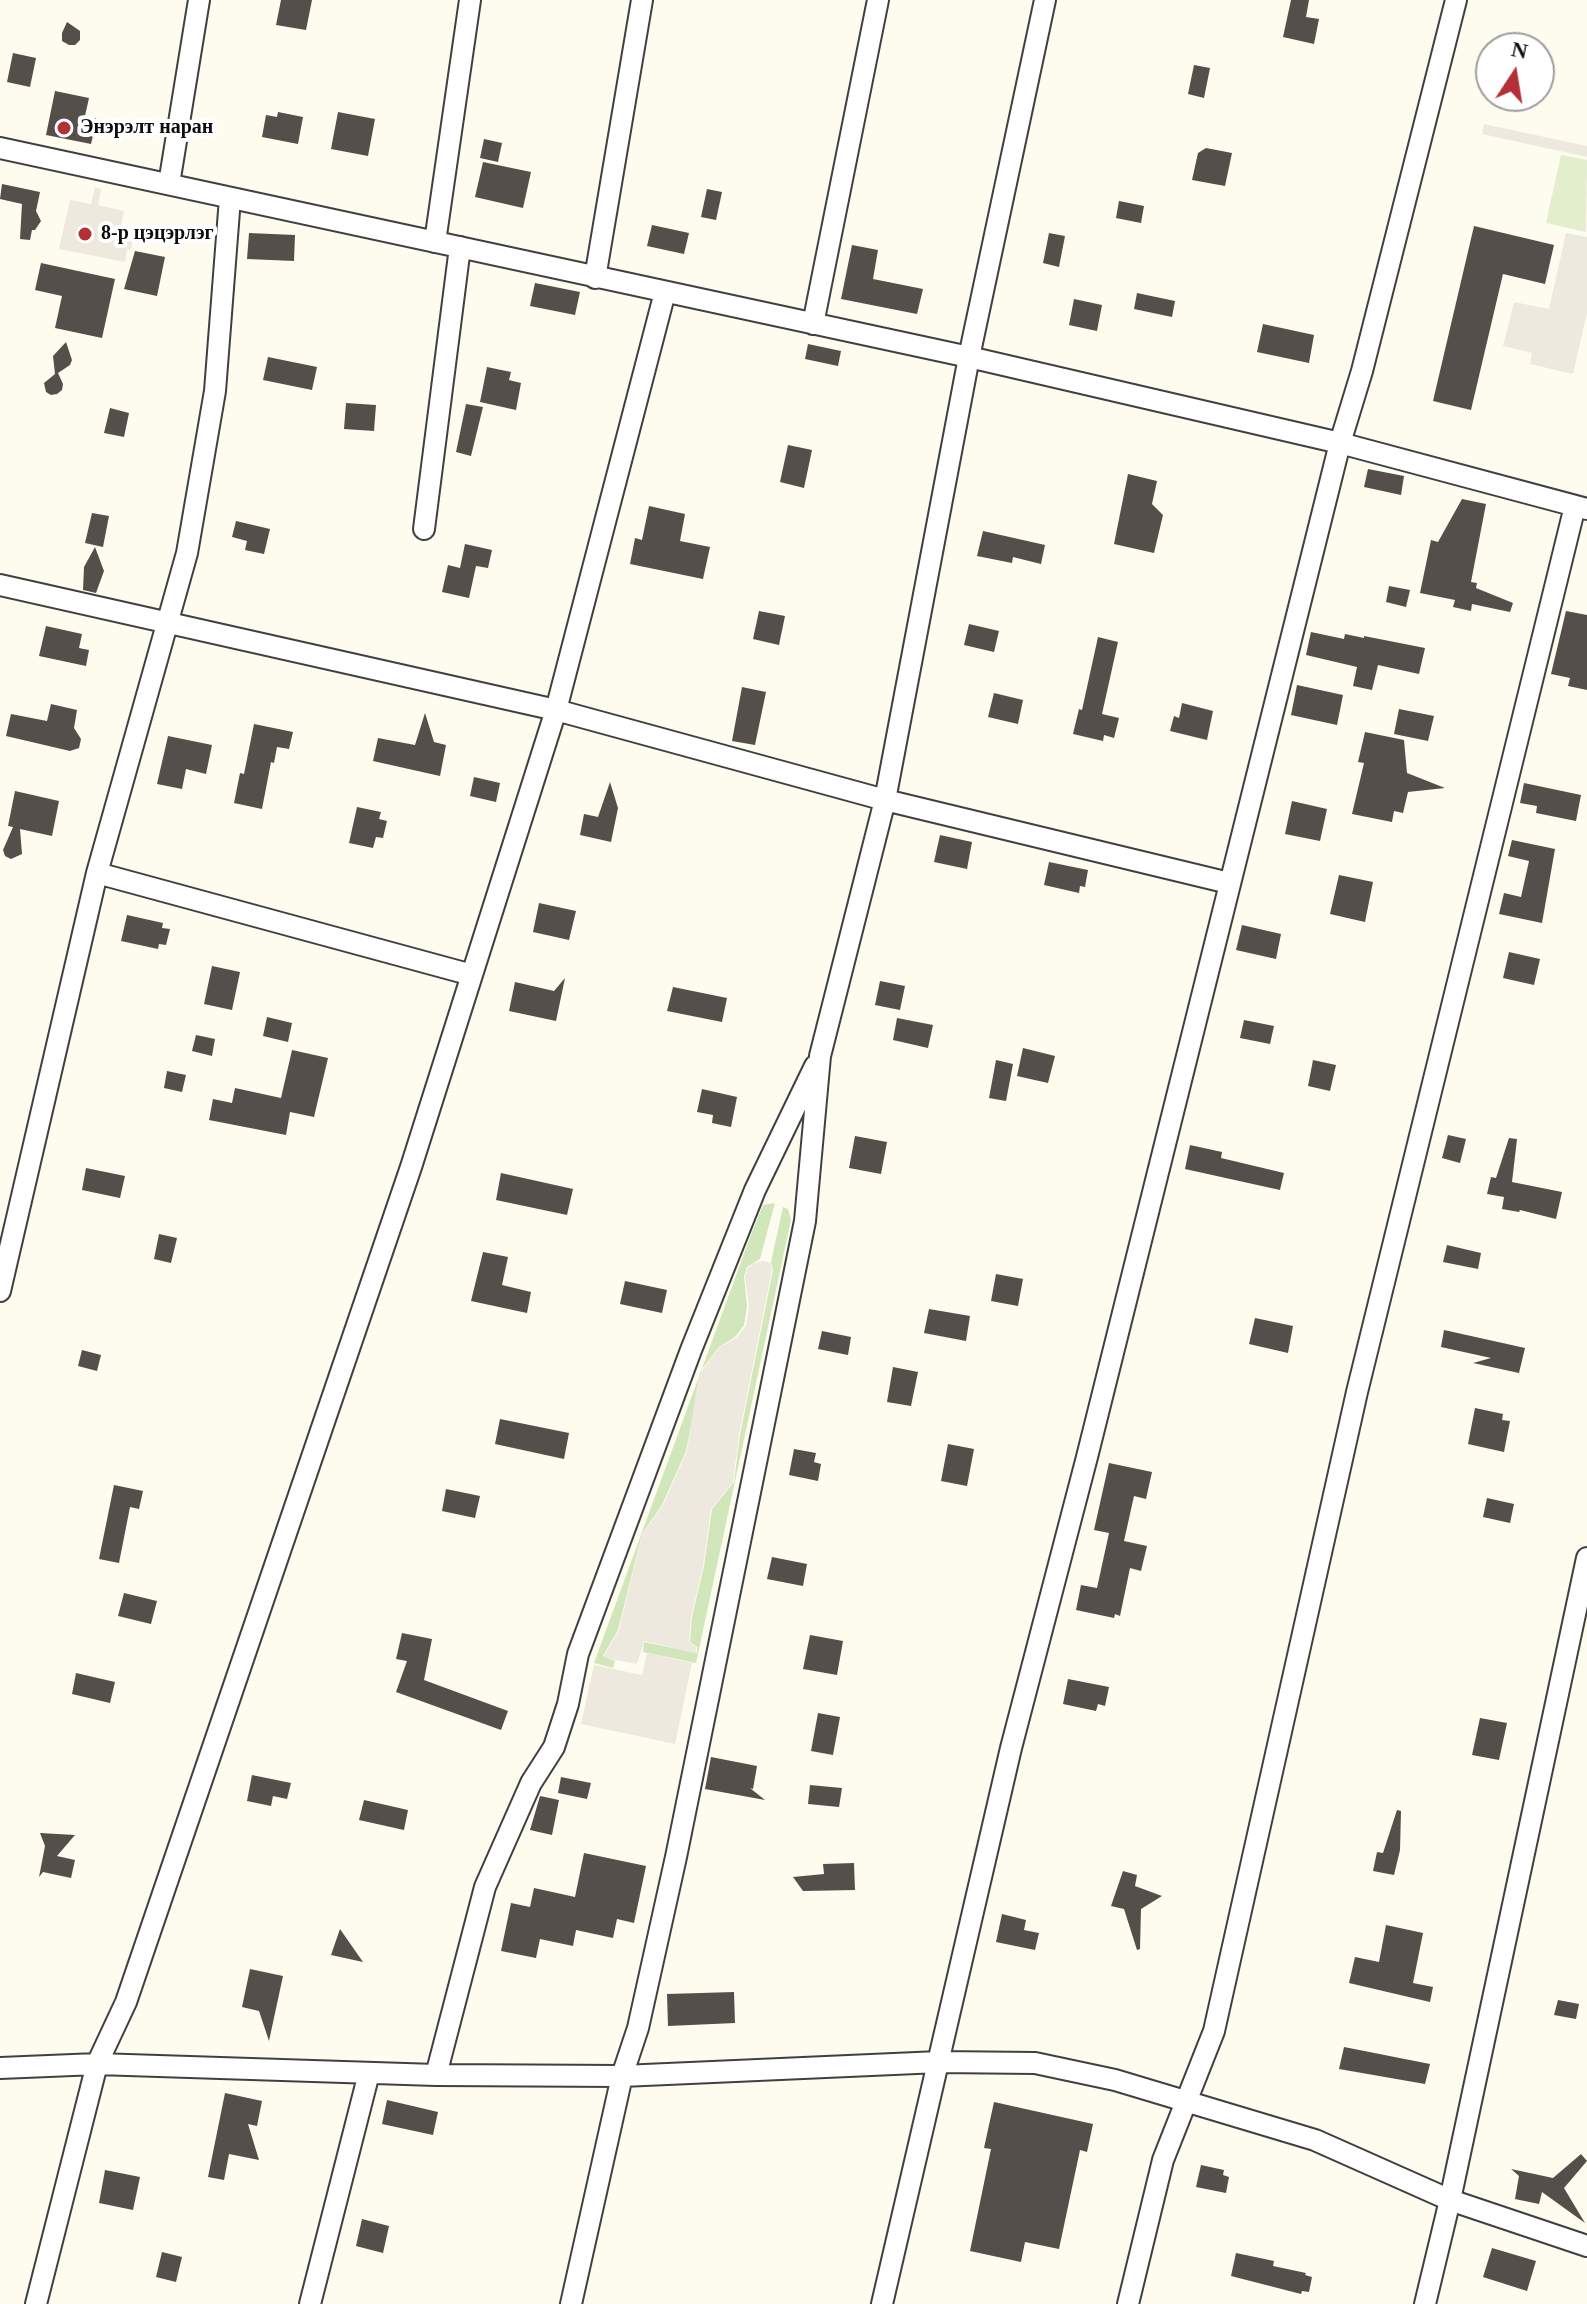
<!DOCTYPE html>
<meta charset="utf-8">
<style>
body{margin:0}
#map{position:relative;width:1587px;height:2304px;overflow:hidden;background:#fefbef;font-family:Georgia,serif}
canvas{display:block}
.north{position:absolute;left:1475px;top:32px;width:80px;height:80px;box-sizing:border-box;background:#fff;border:2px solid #9e9e9e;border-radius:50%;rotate:12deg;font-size:22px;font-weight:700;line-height:32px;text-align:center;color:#0d0d0d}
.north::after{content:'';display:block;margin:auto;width:28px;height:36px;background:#b33036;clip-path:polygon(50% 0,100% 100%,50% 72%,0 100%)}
</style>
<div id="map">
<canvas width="1587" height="2304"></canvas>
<div class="north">N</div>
</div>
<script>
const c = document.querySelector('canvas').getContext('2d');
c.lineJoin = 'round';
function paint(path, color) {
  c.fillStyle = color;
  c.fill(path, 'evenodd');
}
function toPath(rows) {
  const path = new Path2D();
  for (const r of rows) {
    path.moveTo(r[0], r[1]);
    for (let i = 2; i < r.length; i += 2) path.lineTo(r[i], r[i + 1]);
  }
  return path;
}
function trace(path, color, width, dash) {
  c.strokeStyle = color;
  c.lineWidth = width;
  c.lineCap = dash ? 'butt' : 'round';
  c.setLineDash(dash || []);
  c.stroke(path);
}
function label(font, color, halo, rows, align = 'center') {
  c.font = font + ' Georgia,serif';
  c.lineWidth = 8;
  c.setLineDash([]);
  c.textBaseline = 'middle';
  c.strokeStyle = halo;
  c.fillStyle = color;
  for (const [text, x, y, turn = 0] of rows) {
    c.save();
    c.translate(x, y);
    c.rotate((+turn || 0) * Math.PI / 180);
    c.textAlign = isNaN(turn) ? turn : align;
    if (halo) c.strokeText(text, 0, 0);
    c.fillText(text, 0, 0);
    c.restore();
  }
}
const green = toPath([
 [775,1203,760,1259,747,1267,744,1276,747,1306,744,1325,735,1337,719,1347,702,1369,686,1451,662,1505,642,1534,618,1630,603,1656,615,1661,613,1668,594,1663,752,1232,763,1205],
 [783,1207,788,1209,791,1220,696,1663,643,1652,644,1642,697,1653,697,1647,690,1642,692,1617,704,1566,712,1509,734,1482,740,1435,773,1270,771,1262]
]);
const pitch = toPath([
 [1561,155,1587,160,1586,232,1546,223]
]);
const plaza = toPath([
 [1484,124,1587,146,1587,157,1482,134],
 [95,187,101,189,98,205,124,211,120,231,134,234,131,250,127,249,125,262,59,249,70,200,91,204],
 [1566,233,1587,237,1587,313,1573,374,1530,364,1532,353,1503,346,1514,302,1549,309],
 [763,1261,771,1263,772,1270,739,1435,733,1482,711,1509,703,1566,691,1617,689,1642,696,1647,696,1653,644,1641,637,1664,606,1658,604,1656,619,1630,642,1535,663,1505,687,1451,698,1380,703,1369,720,1347,736,1338,746,1326,749,1307,745,1276,748,1268,755,1263],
 [647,1653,692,1663,675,1744,581,1724,594,1665,642,1675]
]);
const building = toPath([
 [281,0,312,0,306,30,276,25],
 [1291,0,1309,0,1306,17,1319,19,1314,44,1283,37],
 [67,22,80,31,80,40,75,45,69,45,62,41,62,33],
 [13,53,36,58,30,87,7,82],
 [1194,65,1210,68,1204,98,1188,94],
 [55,91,89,98,85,116,97,119,91,144,46,135],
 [278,112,303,117,298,144,262,137,266,115,277,117],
 [338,112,375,119,368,156,331,149],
 [484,139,502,143,498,162,480,158],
 [1206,148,1232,153,1225,186,1192,180,1198,153],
 [483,162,531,172,523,208,475,197],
 [2,184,40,192,36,211,41,221,35,230,32,230,30,240,20,239,22,204,0,199],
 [707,189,722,192,716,220,701,217],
 [1119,201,1144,206,1141,223,1116,218],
 [652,225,689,233,684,254,647,246],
 [1474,226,1554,245,1545,284,1503,274,1471,410,1433,401],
 [249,233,295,235,294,261,247,259],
 [1049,233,1065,236,1059,267,1043,263],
 [852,245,878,250,873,279,923,289,917,314,841,299],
 [135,251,165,257,157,296,124,289],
 [41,263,115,279,102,338,55,328,62,296,35,290],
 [535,283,580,292,575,315,530,306],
 [1137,293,1175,301,1172,317,1134,309],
 [1074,299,1102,305,1097,331,1069,325],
 [1263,324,1314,335,1309,363,1257,352],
 [66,342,72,360,70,365,58,373,63,384,62,390,57,394,51,395,46,392,44,383,55,374,53,356],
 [808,344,841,351,838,366,805,359],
 [268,357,317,367,312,390,263,380],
 [487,367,511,372,509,380,521,383,516,410,480,402],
 [346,403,376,405,374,431,344,429],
 [466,404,483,407,471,456,456,452],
 [110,408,129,413,124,437,104,433],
 [788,445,812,450,804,488,780,482],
 [1368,469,1404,476,1401,495,1364,487],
 [1128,474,1157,481,1152,504,1163,515,1154,553,1114,544],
 [1462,499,1486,504,1471,582,1477,583,1476,588,1513,603,1510,612,1472,604,1471,611,1453,607,1455,600,1420,593,1431,540,1438,542],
 [649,506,685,514,680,541,710,547,703,579,630,564,635,538,642,540],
 [92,513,109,516,103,547,85,543],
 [236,521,270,529,264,554,245,550,247,541,232,537],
 [983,531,1045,545,1041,564,1013,557,1012,563,977,556],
 [465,544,492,550,488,568,476,566,469,598,442,592,448,565,460,568],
 [95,547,104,571,96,593,83,590,84,567],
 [1389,586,1410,590,1406,607,1386,602],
 [759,611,785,616,779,645,753,639],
 [1566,611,1587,615,1587,690,1568,686,1570,678,1551,674],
 [969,624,999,631,994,652,964,645],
 [46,626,82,634,79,648,89,650,86,666,39,656],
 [1311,632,1344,639,1345,634,1364,638,1364,636,1425,648,1419,674,1378,665,1372,690,1353,686,1357,667,1306,655],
 [1098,637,1118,642,1102,714,1119,718,1114,738,1104,735,1103,741,1073,734,1079,709,1082,710],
 [1297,685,1343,695,1337,725,1291,715],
 [742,687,766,692,755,745,732,741],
 [994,693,1023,700,1018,724,988,717],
 [1182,703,1213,711,1207,740,1170,731,1174,716,1179,718],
 [51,704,77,710,74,728,81,739,79,748,70,751,6,736,11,714,47,721],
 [1399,709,1434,716,1428,741,1394,734],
 [425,713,434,742,446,745,440,776,373,761,378,738,415,745],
 [254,724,293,732,289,749,277,747,274,763,271,762,262,809,234,803,240,773,244,774],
 [1365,732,1404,740,1407,773,1445,788,1408,792,1403,813,1394,811,1392,822,1352,814,1364,763,1358,762],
 [168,736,212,745,206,774,186,769,182,789,157,784],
 [474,777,500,783,496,802,470,796],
 [610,782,618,808,611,842,580,835,584,814,598,817],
 [1524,783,1581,795,1576,821,1536,813,1537,806,1520,803],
 [15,791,59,801,52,836,20,829,22,854,11,859,5,856,3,850,13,827,8,826],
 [1292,801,1327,809,1320,841,1285,834],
 [357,807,381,812,379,819,387,821,383,838,376,837,373,848,349,843],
 [940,835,972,842,967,869,934,862],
 [1512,840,1555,849,1542,923,1499,914,1504,893,1521,897,1529,861,1508,856],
 [1049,862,1088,870,1085,887,1080,886,1079,893,1044,885],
 [1339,875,1373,882,1365,922,1330,914],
 [539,903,576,911,569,940,533,932],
 [127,915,163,923,162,928,170,929,166,945,159,944,158,949,121,941],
 [1242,925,1281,934,1276,959,1236,950],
 [1509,952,1540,959,1534,985,1503,978],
 [212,966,240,972,232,1010,204,1004],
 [565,978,556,1021,509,1011,515,982,554,991],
 [880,981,905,986,900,1010,875,1005],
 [673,987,727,998,722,1022,667,1011],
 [267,1017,292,1023,288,1042,263,1036],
 [897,1018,933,1025,928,1048,893,1040],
 [1244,1020,1274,1026,1270,1044,1240,1038],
 [196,1035,215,1039,212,1056,192,1051],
 [1023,1048,1055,1056,1048,1083,1017,1076],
 [292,1050,328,1058,314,1117,290,1112,286,1135,209,1120,213,1099,232,1103,235,1088,281,1098],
 [996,1060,1013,1064,1006,1101,989,1098],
 [1313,1060,1336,1065,1330,1091,1308,1086],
 [167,1071,186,1075,182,1092,164,1088],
 [702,1089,737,1097,731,1127,712,1123,713,1115,697,1112],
 [1448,1135,1466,1139,1460,1163,1442,1158],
 [855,1136,887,1142,881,1174,849,1168],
 [1509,1138,1517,1139,1512,1182,1562,1192,1556,1219,1520,1210,1519,1212,1502,1209,1504,1197,1487,1194,1491,1177,1496,1178],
 [1190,1145,1222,1152,1221,1158,1284,1173,1280,1190,1185,1169],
 [86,1168,125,1176,120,1198,82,1190],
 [501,1173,573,1189,567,1215,496,1200],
 [159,1234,177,1238,171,1263,154,1259],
 [1447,1245,1481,1253,1478,1269,1443,1262],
 [483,1252,508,1257,502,1285,531,1292,527,1313,471,1301],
 [996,1274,1023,1279,1018,1306,991,1301],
 [625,1281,667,1290,662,1313,620,1304],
 [929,1309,970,1316,966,1341,924,1333],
 [1255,1318,1293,1326,1288,1353,1249,1344],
 [1444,1330,1525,1348,1519,1373,1473,1363,1491,1358,1441,1347],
 [822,1331,851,1337,848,1355,818,1349],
 [82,1350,101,1355,97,1371,78,1366],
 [893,1367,918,1372,911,1406,887,1402],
 [1475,1408,1503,1414,1502,1420,1510,1421,1504,1452,1468,1444],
 [500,1419,569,1433,564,1459,495,1444],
 [948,1444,974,1449,967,1486,941,1481],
 [794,1449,816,1453,814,1462,821,1464,818,1481,789,1475],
 [1109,1463,1152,1472,1146,1499,1134,1496,1124,1541,1147,1546,1141,1571,1130,1568,1120,1616,1115,1614,1114,1618,1076,1610,1081,1585,1097,1588,1109,1533,1094,1530],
 [114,1485,143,1491,139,1509,130,1507,119,1563,99,1559],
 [446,1489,480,1496,475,1518,442,1511],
 [1487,1498,1514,1504,1510,1523,1483,1517],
 [772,1557,807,1564,803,1586,767,1579],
 [124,1593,157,1601,151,1624,118,1616],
 [402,1633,432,1639,424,1680,508,1711,501,1730,396,1692,407,1661,396,1659],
 [810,1635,843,1641,837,1675,803,1669],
 [76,1673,115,1682,110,1703,72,1694],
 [1068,1679,1109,1687,1105,1706,1098,1704,1096,1711,1063,1704],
 [818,1713,840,1717,833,1755,811,1751],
 [1480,1718,1507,1723,1499,1760,1472,1755],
 [711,1757,757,1766,753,1789,750,1788,765,1800,705,1789],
 [252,1775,291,1783,287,1799,273,1796,271,1806,247,1801],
 [561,1777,591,1783,587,1799,558,1793],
 [810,1785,842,1788,839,1807,808,1804],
 [540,1796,559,1800,552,1835,530,1830],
 [364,1800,408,1810,404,1830,359,1820],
 [1397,1810,1401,1811,1400,1850,1394,1875,1373,1871,1377,1852,1383,1853],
 [40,1833,75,1835,57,1856,75,1860,71,1878,43,1872,39,1877,45,1846],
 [584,1853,646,1866,634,1923,617,1919,613,1938,576,1930,573,1946,540,1939,536,1958,501,1951,511,1903,530,1907,534,1888,575,1897],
 [854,1863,855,1890,803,1891,793,1877,824,1874,823,1864],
 [1123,1871,1137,1875,1135,1886,1162,1896,1141,1909,1140,1949,1137,1950,1124,1909,1111,1906],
 [1002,1914,1026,1920,1024,1930,1039,1933,1035,1950,996,1942],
 [1386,1925,1423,1933,1413,1983,1433,1987,1430,2002,1349,1983,1355,1957,1379,1962],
 [340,1929,363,1962,331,1955],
 [250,1969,283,1976,269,2041,259,2011,242,2007],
 [734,1992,735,2023,668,2026,667,1994],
 [1558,2000,1579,2004,1576,2019,1554,2015],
 [1344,2047,1430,2064,1425,2084,1339,2069],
 [225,2093,262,2101,257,2126,248,2124,259,2160,229,2154,224,2180,208,2177],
 [387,2100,438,2112,433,2135,382,2124],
 [994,2102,1093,2124,1087,2152,1080,2150,1059,2249,1025,2242,1021,2262,970,2251,991,2149,984,2148],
 [1581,2154,1587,2161,1564,2188,1585,2223,1542,2192,1539,2204,1515,2199,1519,2176,1511,2169,1553,2178],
 [1201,2165,1224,2170,1223,2175,1229,2177,1226,2193,1196,2187],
 [105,2170,140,2177,133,2210,99,2203],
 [362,2219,389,2226,383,2253,356,2246],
 [1492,2248,1536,2261,1527,2291,1483,2277],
 [162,2252,182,2257,176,2282,156,2277],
 [1236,2253,1274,2261,1273,2266,1306,2273,1305,2275,1312,2277,1309,2292,1302,2291,1301,2294,1231,2276]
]);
const street = toPath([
 [0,148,969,357,1340,443,1587,509],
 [169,184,199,0],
 [435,242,470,0],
 [595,278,642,0],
 [813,324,878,0],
 [424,529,460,247],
 [0,585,556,710,885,800,1229,883],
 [97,873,472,975],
 [0,1291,97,873,187,553,215,391,230,198],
 [0,2068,97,2064,436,2075,622,2076,939,2062,1035,2063,1115,2080,1315,2140,1450,2200,1587,2246],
 [436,2075,485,1887,531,1783,554,1747,568,1704,578,1654,691,1350,755,1190,815,1066],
 [36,2304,97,2064,126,2002,411,1167,556,710,665,292],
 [310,2304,369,2073],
 [571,2304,622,2076,638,2028,676,1857,805,1221,820,1056,885,800,969,357,1045,0],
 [882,2304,1011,1748,1087,1457,1340,443,1362,371,1456,0],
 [1128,2304,1163,2160,1214,2031,1357,1392,1575,506],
 [1425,2304,1450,2200,1587,1558]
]);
const markers = [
 [64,128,8,"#b33036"],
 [85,234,8,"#b33036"]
];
const poiNames = [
 ["Энэрэлт наран",80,128],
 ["8-р цэцэрлэг",101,234]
];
paint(green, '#d1e6bb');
paint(pitch, '#e2eecc');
paint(plaza, '#ede9de');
paint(building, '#554f4b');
trace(street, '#404040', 24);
trace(street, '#fff', 20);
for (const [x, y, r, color] of markers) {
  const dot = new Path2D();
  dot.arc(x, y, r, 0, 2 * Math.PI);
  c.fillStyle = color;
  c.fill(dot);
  trace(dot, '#fff', 3);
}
label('bold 20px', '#0d0d0d', '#fff', poiNames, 'left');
</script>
